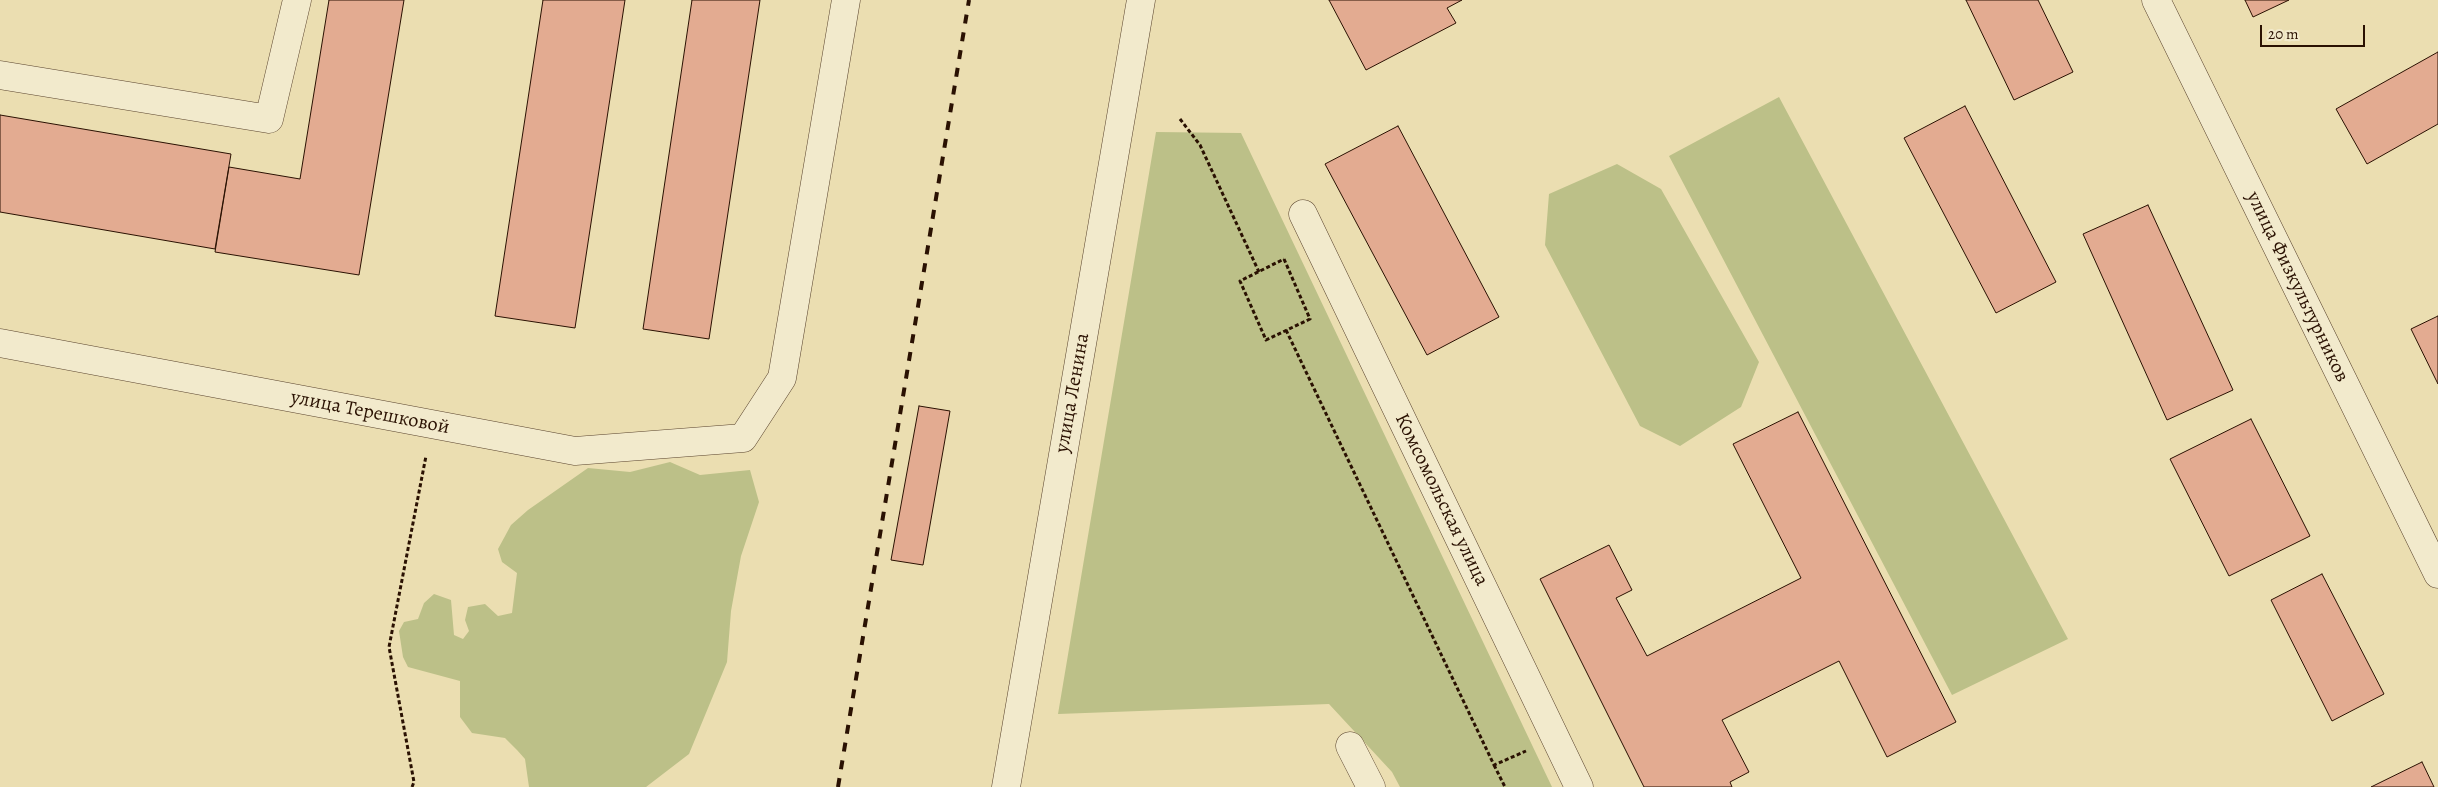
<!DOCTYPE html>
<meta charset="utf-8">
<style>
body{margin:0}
#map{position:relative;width:2438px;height:787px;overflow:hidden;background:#ebdeb1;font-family:Alegreya,serif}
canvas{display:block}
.scale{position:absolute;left:2260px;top:25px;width:105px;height:22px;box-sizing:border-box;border:2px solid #2a1102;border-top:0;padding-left:6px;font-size:15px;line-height:18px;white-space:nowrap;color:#2a1102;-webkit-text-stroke:4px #f2eacc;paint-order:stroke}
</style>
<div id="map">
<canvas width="2438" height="787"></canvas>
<div class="scale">20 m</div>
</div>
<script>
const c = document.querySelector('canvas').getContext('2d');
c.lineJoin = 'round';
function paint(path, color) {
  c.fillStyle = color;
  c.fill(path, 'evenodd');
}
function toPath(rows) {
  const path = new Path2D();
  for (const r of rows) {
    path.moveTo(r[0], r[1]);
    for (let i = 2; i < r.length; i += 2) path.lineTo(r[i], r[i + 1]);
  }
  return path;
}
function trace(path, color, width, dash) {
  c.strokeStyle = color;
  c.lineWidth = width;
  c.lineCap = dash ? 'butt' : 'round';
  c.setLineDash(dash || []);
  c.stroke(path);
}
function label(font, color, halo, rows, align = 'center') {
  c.font = font + ' Alegreya,serif';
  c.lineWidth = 4;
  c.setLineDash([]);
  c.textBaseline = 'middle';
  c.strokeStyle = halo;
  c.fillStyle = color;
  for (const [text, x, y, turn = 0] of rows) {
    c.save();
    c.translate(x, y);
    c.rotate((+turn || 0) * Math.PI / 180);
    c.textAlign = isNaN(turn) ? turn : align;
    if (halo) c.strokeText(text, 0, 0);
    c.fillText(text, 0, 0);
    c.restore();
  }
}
const green = toPath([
 [1779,97,2068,639,1952,695,1669,156],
 [1156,132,1241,133,1552,787,1400,787,1392,772,1329,704,1058,714],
 [1617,164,1661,189,1759,362,1741,407,1680,446,1640,426,1545,245,1549,194],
 [670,462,700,475,750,470,759,502,741,556,731,611,727,662,689,754,646,787,529,787,525,759,517,750,505,738,472,733,460,717,460,681,408,667,403,657,399,631,404,622,418,619,424,603,434,594,451,600,454,635,463,639,469,631,465,620,468,607,485,604,498,616,512,613,517,573,502,562,498,549,511,525,528,510,588,468,630,472]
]);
const building = toPath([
 [329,0,404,0,359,275,215,252,229,167,300,179,329,0],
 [543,0,625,0,575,328,495,316,543,0],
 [692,0,760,0,709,339,643,329,692,0],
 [1329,0,1462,0,1447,8,1456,23,1366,70,1329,0],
 [1966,0,2038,0,2073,72,2014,100,1966,0],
 [2245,0,2289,0,2253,17,2245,0],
 [2438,52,2438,124,2367,164,2336,109,2438,52],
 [1965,106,2056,282,1996,313,1904,138,1965,106],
 [0,115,231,154,215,249,0,212,0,115],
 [1398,126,1499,317,1427,355,1325,164,1398,126],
 [2148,205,2233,390,2167,420,2083,234,2148,205],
 [2438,316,2438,384,2411,329,2438,316],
 [919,406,950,411,923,565,891,560,919,406],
 [1798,412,1956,722,1887,757,1839,661,1722,720,1749,772,1730,782,1732,787,1644,787,1540,579,1609,545,1632,590,1616,598,1647,656,1801,578,1733,444,1798,412],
 [2251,419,2310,536,2229,576,2170,459,2251,419],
 [2322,574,2384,694,2332,721,2271,600,2322,574],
 [2422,762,2434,787,2371,787,2422,762]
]);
const path = toPath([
 [1180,119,1200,145,1259,272],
 [1284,259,1310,319,1266,340,1240,281,1284,259],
 [1286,330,1494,765,1526,751],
 [1494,765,1505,787],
 [412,787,414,782,389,647,426,456]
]);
const minor = toPath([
 [2156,0,2438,574],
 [0,75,269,119,297,0],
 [1303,214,1579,787],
 [0,343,575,451,743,438,782,378,846,0],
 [1350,746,1371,787],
 [1006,787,1141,0]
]);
const rail = toPath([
 [838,787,969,0]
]);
const streetNames = [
 ["улица Физкультурников",2297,287,64],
 ["улица Ленина",1073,393,-80],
 ["улица Терешковой",370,413,11],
 ["Комсомольская улица",1441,500,64]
];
paint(green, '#bcc088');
paint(building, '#e3ab91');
trace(building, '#2a1102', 1);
trace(minor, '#5a442e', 29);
trace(path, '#2a1102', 3, [4, 2.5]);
trace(minor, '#f2eacc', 28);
trace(rail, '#2a1102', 4, [9, 9]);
label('20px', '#2a1102', '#f2eacc', streetNames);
</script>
